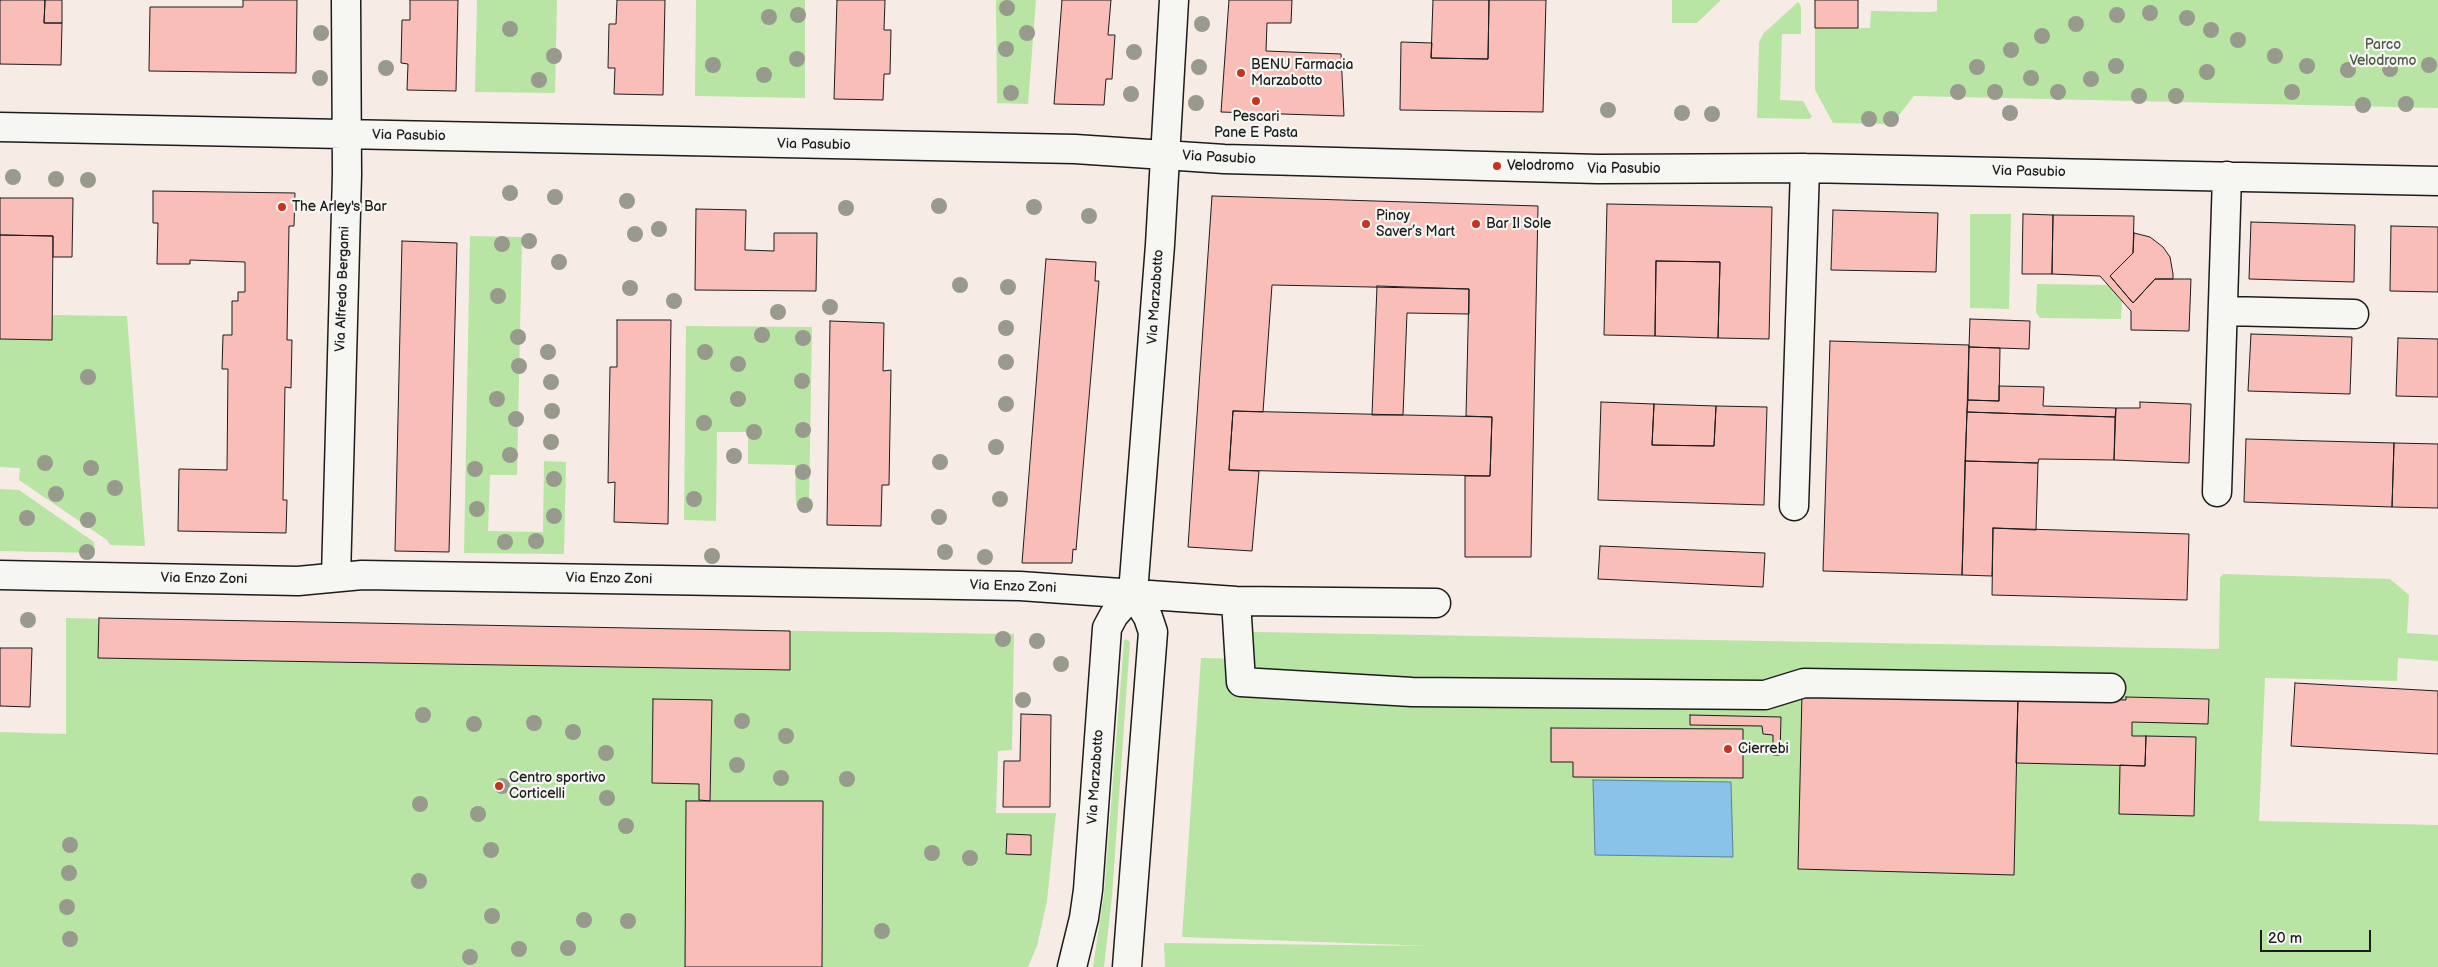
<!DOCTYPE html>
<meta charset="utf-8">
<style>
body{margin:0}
#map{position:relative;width:2438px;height:967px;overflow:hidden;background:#f7ebe6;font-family:"Balsamiq Sans",sans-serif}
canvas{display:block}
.scale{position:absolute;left:2260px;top:930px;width:111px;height:22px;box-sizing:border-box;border:2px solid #1c1c1c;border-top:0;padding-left:6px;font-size:15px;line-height:18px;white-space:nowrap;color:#1c1c1c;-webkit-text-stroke:4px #f6f6f2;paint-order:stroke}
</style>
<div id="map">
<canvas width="2438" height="967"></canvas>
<div class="scale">20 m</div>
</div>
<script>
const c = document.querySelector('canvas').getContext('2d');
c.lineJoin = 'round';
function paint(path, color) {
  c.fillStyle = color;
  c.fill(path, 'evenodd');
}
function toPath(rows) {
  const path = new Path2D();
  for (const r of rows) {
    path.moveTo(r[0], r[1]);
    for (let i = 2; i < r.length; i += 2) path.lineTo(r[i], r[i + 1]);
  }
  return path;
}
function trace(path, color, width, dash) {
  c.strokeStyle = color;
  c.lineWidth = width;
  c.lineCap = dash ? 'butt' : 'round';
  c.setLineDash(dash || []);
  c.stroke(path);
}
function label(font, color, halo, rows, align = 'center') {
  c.font = font + ' "Balsamiq Sans",sans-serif';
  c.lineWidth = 4.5;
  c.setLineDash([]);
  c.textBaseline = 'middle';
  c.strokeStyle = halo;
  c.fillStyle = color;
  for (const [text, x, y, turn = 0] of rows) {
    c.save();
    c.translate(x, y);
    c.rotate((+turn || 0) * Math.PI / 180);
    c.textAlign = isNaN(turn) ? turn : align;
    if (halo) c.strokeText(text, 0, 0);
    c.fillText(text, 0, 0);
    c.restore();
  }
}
const green = toPath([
 [477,0,557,0,555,93,475,92],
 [696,0,805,0,805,98,695,96],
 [996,0,1036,0,1028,104,997,103],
 [1672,0,1721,0,1697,23,1672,23],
 [1937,0,2438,0,2438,108,1914,96,1892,124,1833,123,1815,90,1815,28,1870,28,1871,11,1931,12,1937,11],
 [1798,2,1801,6,1801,34,1782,34,1780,100,1803,101,1812,117,1809,119,1757,118,1759,42,1764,33],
 [1970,214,2011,214,2009,309,1970,308],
 [470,236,522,237,517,475,490,475,488,531,543,532,544,461,566,462,564,554,464,553],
 [2037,284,2108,285,2122,301,2121,319,2040,318,2036,312],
 [52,315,127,316,145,546,110,545,107,540,19,480,20,468,0,467,0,339],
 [686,326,812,327,809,506,796,505,795,465,748,464,748,432,717,432,716,521,684,520],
 [0,489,19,490,94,542,95,553,0,551],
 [2223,574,2390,579,2409,595,2407,633,2438,635,2438,661,2398,658,2397,681,2265,678,2259,821,2438,825,2438,967,1165,967,1164,943,1431,946,1182,937,1201,658,1253,659,1254,632,2219,649,2220,578],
 [66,618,388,625,1014,634,1012,750,998,751,996,813,1056,813,1047,901,1037,946,1028,967,0,967,0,732,66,734],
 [1126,639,1130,642,1112,896,1104,967,1093,967,1104,894,1124,641]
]);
const water = toPath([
 [1593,780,1731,782,1733,857,1595,855,1593,780]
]);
const building = toPath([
 [0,0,45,0,44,23,62,23,61,65,0,64,0,0],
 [45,0,62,0,62,23,44,23,45,0],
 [243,0,297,0,296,73,149,71,150,7,243,7,243,0],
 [410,0,458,0,456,91,407,90,408,64,401,63,402,20,410,20,410,0],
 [617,0,665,0,663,95,614,94,615,68,608,68,609,24,616,24,617,0],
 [837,0,885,0,884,30,891,30,890,74,884,74,883,100,834,99,837,0],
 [1062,0,1111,0,1108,35,1115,35,1112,79,1106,79,1104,105,1054,104,1062,0],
 [1229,0,1292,0,1291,23,1267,23,1266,51,1341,54,1344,116,1221,112,1229,0],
 [1433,0,1489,0,1488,59,1431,58,1433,0],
 [1489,0,1546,0,1543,112,1400,110,1401,42,1432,43,1431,58,1488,59,1489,0],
 [1815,0,1858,0,1858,28,1815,28,1815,0],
 [153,191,295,193,294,226,289,226,287,340,292,340,291,388,285,387,283,500,287,500,286,533,178,531,179,469,227,470,228,369,222,369,223,335,232,335,232,301,238,301,238,292,245,292,245,262,190,260,190,264,157,264,158,223,153,223,153,191],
 [1212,196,1538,206,1531,557,1465,557,1465,476,1490,476,1492,417,1466,416,1469,289,1272,285,1263,412,1233,411,1229,470,1259,471,1252,551,1188,547,1212,196],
 [0,198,73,198,72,257,53,257,53,236,0,235,0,198],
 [1607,204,1772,207,1769,339,1718,338,1720,262,1656,261,1655,336,1604,335,1607,204],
 [696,209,746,210,745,250,774,251,774,233,817,233,816,291,695,290,696,209],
 [1833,210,1938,213,1936,272,1831,270,1833,210],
 [2023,214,2053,215,2052,274,2022,274,2023,214],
 [2053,215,2134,216,2133,253,2110,276,2133,303,2155,279,2191,279,2189,331,2131,330,2131,311,2100,276,2052,274,2053,215],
 [2251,222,2355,225,2354,282,2249,279,2251,222],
 [2391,226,2438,227,2438,292,2390,291,2391,226],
 [2134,233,2150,237,2163,247,2170,257,2173,274,2173,279,2155,279,2133,303,2110,276,2133,253,2134,233],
 [0,235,53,236,52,340,0,339,0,235],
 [402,241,457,243,449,552,395,551,402,241],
 [1046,259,1096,262,1095,281,1099,281,1076,550,1073,549,1072,563,1022,563,1046,259],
 [1656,261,1720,262,1718,338,1655,336,1656,261],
 [1377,286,1469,289,1469,314,1407,313,1403,415,1372,415,1377,286],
 [1970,319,2030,321,2029,349,1969,347,1970,319],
 [617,320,671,320,668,524,614,522,615,482,608,483,610,367,617,367,617,320],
 [830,321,884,323,883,371,891,370,889,485,882,485,881,526,827,525,830,321],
 [2251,334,2352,337,2350,394,2248,391,2251,334],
 [2398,338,2438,339,2438,397,2396,396,2398,338],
 [1830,341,1969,345,1962,575,1823,571,1830,341],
 [1969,347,2000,348,1999,401,1968,400,1969,347],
 [1999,386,2044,387,2043,406,2116,408,2115,417,1967,412,1968,400,1999,401,1999,386],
 [1601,402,1654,404,1652,445,1714,446,1716,406,1767,407,1764,505,1598,500,1601,402],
 [2140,402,2191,404,2189,463,2114,460,2116,408,2140,408,2140,402],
 [1654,404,1716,406,1714,446,1652,445,1654,404],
 [1233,411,1492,417,1490,476,1229,470,1233,411],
 [1967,412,2115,417,2114,460,2039,459,2038,463,1965,461,1967,412],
 [2246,439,2394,443,2392,507,2244,502,2246,439],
 [2394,443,2438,444,2438,508,2392,507,2394,443],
 [1965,461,2038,463,2036,530,1993,528,1992,576,1962,575,1965,461],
 [1993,528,2189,534,2187,600,1992,595,1993,528],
 [1600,546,1765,553,1763,587,1598,579,1600,546],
 [99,618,790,631,790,670,98,658,99,618],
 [0,648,32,648,30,707,0,706,0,648],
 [2295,683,2438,691,2438,754,2291,746,2295,683],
 [1802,693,2018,698,2014,875,1798,869,1802,693],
 [2126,697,2209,699,2208,724,2132,722,2132,736,2146,736,2145,766,2016,763,2018,698,2126,700,2126,697],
 [653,699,712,700,710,801,699,800,699,784,652,783,653,699],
 [1021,714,1051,715,1050,807,1003,807,1004,761,1020,761,1021,714],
 [1690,715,1781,717,1780,755,1773,755,1773,735,1763,734,1762,726,1690,725,1690,715],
 [1551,728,1743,729,1743,778,1573,777,1573,762,1551,762,1551,728],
 [2146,736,2196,737,2194,816,2119,814,2120,765,2145,766,2146,736],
 [686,801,823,801,822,967,685,967,686,801],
 [1007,834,1031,835,1031,855,1006,854,1007,834]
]);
const minor = toPath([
 [0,127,1075,149,1224,159,1598,169,1805,168,2438,181],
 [2224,311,2354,314],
 [2217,492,2227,176],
 [1794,506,1805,168],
 [0,575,298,581,362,575,1020,586,1236,601,1436,603],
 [336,577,347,174,346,0],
 [1236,601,1241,682,1412,692,1765,695,1804,683,2111,688],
 [1072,967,1084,918,1088,890,1107,628,1114,615,1133,593],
 [1127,967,1153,632,1148,617,1133,593,1160,245,1174,0]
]);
const trees = [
 [1007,8],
 [2150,13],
 [798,15],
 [2117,15],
 [769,17],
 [2187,18],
 [1202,24],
 [2076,24],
 [510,29],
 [2211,30],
 [321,33],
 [1027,33],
 [2042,36],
 [2238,40],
 [1006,49],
 [2011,50],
 [1134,52],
 [554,56],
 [2275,56],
 [797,59],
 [713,65],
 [2429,65],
 [2116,66],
 [2307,66],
 [1199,67],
 [1977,67],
 [386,68],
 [2390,69],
 [2348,70],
 [2207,72],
 [764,75],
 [320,78],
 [2031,78],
 [2091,79],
 [539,80],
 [1958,92],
 [1995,92],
 [2058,92],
 [2292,92],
 [1011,93],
 [1131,94],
 [2139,96],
 [2176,96],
 [1196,103],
 [2406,104],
 [2363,105],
 [1608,110],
 [1682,113],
 [2010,113],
 [1712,114],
 [1869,119],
 [1891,119],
 [13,177],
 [56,179],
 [88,180],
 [510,193],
 [555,197],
 [627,201],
 [939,206],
 [1034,207],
 [846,208],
 [1089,216],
 [659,229],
 [635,234],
 [529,241],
 [502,244],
 [559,262],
 [960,285],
 [1008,287],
 [630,288],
 [498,296],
 [674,301],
 [830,307],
 [778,312],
 [1006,328],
 [762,335],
 [518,337],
 [803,338],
 [548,352],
 [705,352],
 [1006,362],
 [738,364],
 [519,366],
 [88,377],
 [802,381],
 [551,382],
 [497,399],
 [738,399],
 [1006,404],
 [552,411],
 [516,419],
 [704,423],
 [803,430],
 [754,432],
 [551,442],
 [996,447],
 [510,455],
 [734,456],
 [940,462],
 [45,463],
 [91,468],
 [475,469],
 [803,472],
 [554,479],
 [115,488],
 [56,494],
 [694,499],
 [1000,499],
 [805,505],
 [477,509],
 [554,516],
 [939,517],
 [27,518],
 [88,520],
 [536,541],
 [505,542],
 [87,552],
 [945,552],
 [712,556],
 [985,557],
 [28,620],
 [1003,639],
 [1037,641],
 [1061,664],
 [1023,700],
 [423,715],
 [742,721],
 [534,723],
 [474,724],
 [573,732],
 [786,736],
 [606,753],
 [737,765],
 [781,778],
 [847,779],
 [502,786],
 [607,798],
 [420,804],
 [478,814],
 [626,826],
 [70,845],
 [491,850],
 [932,853],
 [970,858],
 [69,873],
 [419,881],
 [67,907],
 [492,916],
 [584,920],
 [628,921],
 [882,931],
 [70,939],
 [568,948],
 [519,949],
 [470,957]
];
const markers = [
 [1241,73,5,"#c8321e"],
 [1256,101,5,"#c8321e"],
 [1497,166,5,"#c8321e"],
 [282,207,5,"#c8321e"],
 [1366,224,5,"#c8321e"],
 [1476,224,5,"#c8321e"],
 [1728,749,5,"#c8321e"],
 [499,786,5,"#c8321e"]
];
const parkNames = [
 ["Parco",2383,45],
 ["Velodromo",2383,61]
];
const poiNames = [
 ["BENU Farmacia",1251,65],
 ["Marzabotto",1251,81],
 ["Pescari",1256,117,"center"],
 ["Pane E Pasta",1256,133,"center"],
 ["Velodromo",1507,166],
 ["The Arley's Bar",292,207],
 ["Pinoy",1376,216],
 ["Saver’s Mart",1376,232],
 ["Bar Il Sole",1486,224],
 ["Cierrebi",1738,749],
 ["Centro sportivo",509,778],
 ["Corticelli",509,794]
];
const streetNames = [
 ["Via Pasubio",409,136,1],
 ["Via Pasubio",814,145,1],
 ["Via Pasubio",1219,158,3],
 ["Via Pasubio",1624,169],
 ["Via Pasubio",2029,172,1],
 ["Via Alfredo Bergami",343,289,-88],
 ["Via Marzabotto",1156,297,-86],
 ["Via Enzo Zoni",204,579,1],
 ["Via Enzo Zoni",609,579,1],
 ["Via Enzo Zoni",1013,587,2],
 ["Via Marzabotto",1096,777,-86]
];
paint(green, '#b8e5a3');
paint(water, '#8ac3e9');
trace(water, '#5e8097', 1);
paint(building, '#fabeb8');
trace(building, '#1c1c1c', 1);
trace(minor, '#1c1c1c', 31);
trace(minor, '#f6f6f2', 28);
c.fillStyle = '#989a8d';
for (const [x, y] of trees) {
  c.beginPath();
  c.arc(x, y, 8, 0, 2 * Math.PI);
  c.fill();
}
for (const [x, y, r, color] of markers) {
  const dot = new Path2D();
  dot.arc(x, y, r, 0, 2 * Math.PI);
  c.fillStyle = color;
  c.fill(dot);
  trace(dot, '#f6f6f2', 2);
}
label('14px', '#4b5844', '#f6f6f2', parkNames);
label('14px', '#1c1c1c', '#f6f6f2', poiNames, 'left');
label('14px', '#1c1c1c', '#f6f6f2', streetNames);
</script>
